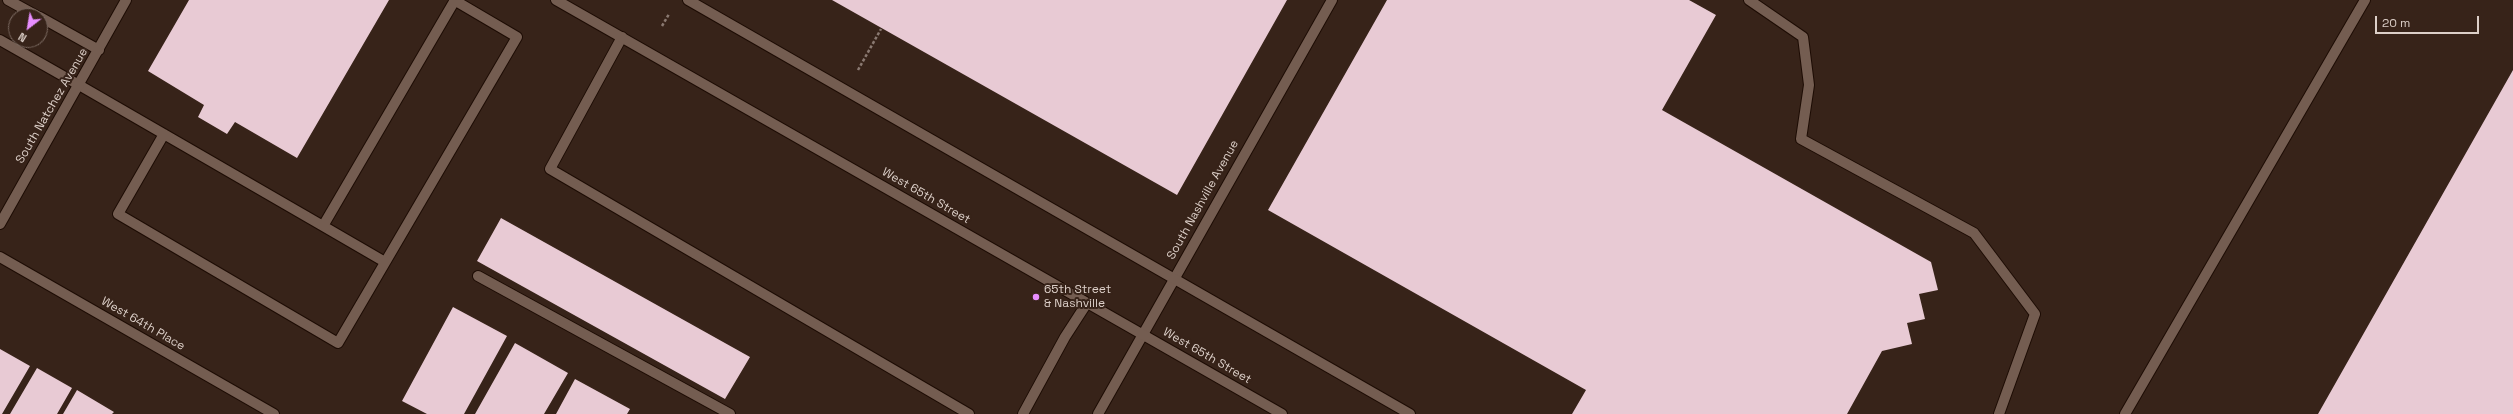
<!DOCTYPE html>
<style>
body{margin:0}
#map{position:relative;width:2513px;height:414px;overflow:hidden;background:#372319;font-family:"Space Grotesk",sans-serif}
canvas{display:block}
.north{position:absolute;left:8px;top:8px;width:40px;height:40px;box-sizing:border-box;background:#372319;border:1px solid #79685f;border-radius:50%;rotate:211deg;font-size:11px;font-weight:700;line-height:16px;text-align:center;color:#dccfc8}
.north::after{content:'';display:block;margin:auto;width:14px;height:18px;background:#e88eff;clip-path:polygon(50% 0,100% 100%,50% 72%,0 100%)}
.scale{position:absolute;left:2375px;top:16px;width:104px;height:18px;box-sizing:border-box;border:2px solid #dccfc8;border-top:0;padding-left:5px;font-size:12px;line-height:14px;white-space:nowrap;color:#dccfc8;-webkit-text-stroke:3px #372319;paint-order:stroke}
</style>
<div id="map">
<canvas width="2513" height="414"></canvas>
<div class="north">N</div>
<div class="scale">20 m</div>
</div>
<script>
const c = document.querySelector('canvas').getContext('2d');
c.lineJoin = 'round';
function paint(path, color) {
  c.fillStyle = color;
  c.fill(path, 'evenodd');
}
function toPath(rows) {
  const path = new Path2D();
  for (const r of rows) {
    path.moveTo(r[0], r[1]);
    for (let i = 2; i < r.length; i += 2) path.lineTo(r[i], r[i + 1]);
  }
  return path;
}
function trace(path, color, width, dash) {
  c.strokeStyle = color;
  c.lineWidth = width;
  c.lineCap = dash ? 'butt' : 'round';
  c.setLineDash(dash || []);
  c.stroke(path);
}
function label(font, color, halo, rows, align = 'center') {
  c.font = font + ' "Space Grotesk",sans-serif';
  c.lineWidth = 4;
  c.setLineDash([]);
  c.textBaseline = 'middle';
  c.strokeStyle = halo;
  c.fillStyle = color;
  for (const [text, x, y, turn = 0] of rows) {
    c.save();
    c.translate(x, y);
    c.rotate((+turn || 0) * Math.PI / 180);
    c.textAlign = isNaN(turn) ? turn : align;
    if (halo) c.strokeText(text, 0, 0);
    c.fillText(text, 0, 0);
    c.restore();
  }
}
const building = toPath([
 [189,0,389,0,297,158,235,122,227,134,198,117,204,105,148,71],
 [832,0,1287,0,1177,195],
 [1387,0,1689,0,1716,15,1662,110,1931,262,1938,290,1919,294,1925,319,1907,323,1912,344,1882,351,1847,414,1572,414,1586,390,1268,210],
 [2513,70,2513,414,2318,414],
 [501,218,750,357,725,399,477,261],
 [453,307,507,336,464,414,427,414,402,401],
 [515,343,568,373,544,414,475,414],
 [0,349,30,366,2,414,0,414],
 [37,368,72,388,57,414,10,414],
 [575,379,630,409,627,414,556,414],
 [77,390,114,412,112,414,63,414]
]);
const path = toPath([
 [662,26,669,14],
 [858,70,881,29]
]);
const service = toPath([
 [1749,0,1803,37,1809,85,1801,139,1974,233,2035,314,1999,414],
 [622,37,550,169,969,414],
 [79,85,323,226,455,0],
 [164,134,118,214,338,343,517,37,454,0],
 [323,226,385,262],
 [478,276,730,414],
 [1023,414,1065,337,1087,303],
 [2125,414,2365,0]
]);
const minor = toPath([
 [8,0,37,16],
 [40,17,99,50],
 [0,40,79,85],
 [0,224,126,0],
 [0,257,274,414],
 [1098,414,1332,0]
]);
const tertiary = toPath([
 [556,0,1282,414],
 [688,0,1410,414]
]);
const markers = [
 [1036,297,4,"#e88eff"]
];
const streetNames = [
 ["South Natchez Avenue",52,106,-60],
 ["West 65th Street",926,196,30],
 ["South Nashville Avenue",1203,200,-61],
 ["West 64th Place",143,324,30],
 ["West 65th Street",1207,356,30]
];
const poiNames = [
 ["65th Street",1044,290],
 ["& Nashville",1044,304]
];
paint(building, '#e8cad4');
trace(service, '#1d0c04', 12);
trace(minor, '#1d0c04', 12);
trace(tertiary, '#1d0c04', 12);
trace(path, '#8a7971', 2.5, [3, 2]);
trace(service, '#745d51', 10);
trace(minor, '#745d51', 10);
trace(tertiary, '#745d51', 10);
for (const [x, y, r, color] of markers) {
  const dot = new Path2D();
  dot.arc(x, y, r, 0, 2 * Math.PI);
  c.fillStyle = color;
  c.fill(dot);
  trace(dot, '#372319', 1.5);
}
label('12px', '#dccfc8', '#372319', streetNames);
label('12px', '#dccfc8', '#372319', poiNames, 'left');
</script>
